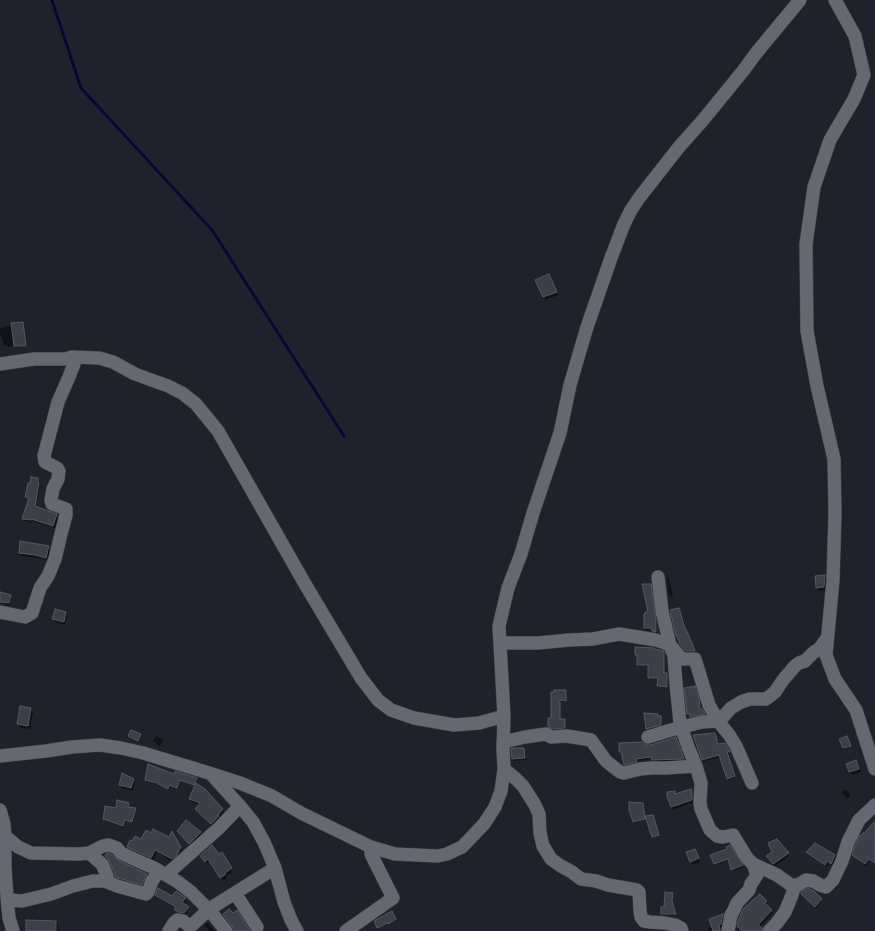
<!DOCTYPE html>
<style>
body{margin:0}
canvas{display:block;background:#20222b}
</style>
<canvas width="875" height="931"></canvas>
<script>
const c = document.querySelector('canvas').getContext('2d');
c.lineJoin = 'round';
function paint(path, color) {
  c.fillStyle = color;
  c.fill(path, 'evenodd');
}
function toPath(rows) {
  const path = new Path2D();
  for (const r of rows) {
    path.moveTo(r[0], r[1]);
    for (let i = 2; i < r.length; i += 2) path.lineTo(r[i], r[i + 1]);
  }
  return path;
}
function trace(path, color, width, dash) {
  c.strokeStyle = color;
  c.lineWidth = width;
  c.lineCap = dash ? 'butt' : 'round';
  c.setLineDash(dash || []);
  c.stroke(path);
}
const shadow = toPath([
 [550,279,558,295,545,300,544,296],
 [22,323,26,347,16,347,15,345,8,347,7,345,4,346,0,333,0,328,12,325],
 [38,479,40,486,36,508,56,515,58,518,55,528,32,521,32,522,24,521,23,518,30,500,28,499,27,497],
 [48,547,50,550,47,560,38,558,21,556,20,553],
 [825,576,827,579,826,590,819,591,817,587],
 [667,577,668,577,669,578,673,596,670,597,669,596],
 [650,585,651,587,657,623,657,634,654,633,653,630,646,630,645,628,649,613],
 [0,593,10,596,11,598,10,606,0,603],
 [65,613,67,616,65,625,55,622,53,619],
 [685,630,690,639,695,652,687,652,682,646],
 [654,650,664,674,666,674,666,688,659,687,658,686,659,679,650,679,649,677,649,666,638,666,638,656,636,655],
 [696,690,701,710,705,717,693,719,691,717,690,717,688,714],
 [566,691,566,702,560,702,560,720,565,721,565,729,554,730,550,728,549,726,552,719,552,693],
 [20,707,31,709,33,712,30,729,20,728,18,724],
 [645,714,659,717,661,719,661,726,648,730],
 [140,734,141,736,139,741,130,738,129,736],
 [156,736,163,740,160,746,153,741],
 [715,736,717,745,724,744,729,753,730,754,727,754,735,778,729,780,721,757,704,761,703,759],
 [848,739,851,747,844,749,841,740],
 [677,741,685,761,654,762,652,759,637,761,638,764,626,767,620,752,620,744,646,746],
 [523,749,525,751,526,760,514,761,512,759],
 [856,761,861,772,852,775,847,764],
 [176,772,197,779,197,781,196,784,204,790,223,810,224,812,219,818,220,820,213,826,198,812,196,809,200,805,192,802,191,799,196,786,181,780,178,789,170,786,169,789,159,786,158,784,147,781,146,780,174,775],
 [133,780,135,783,133,791,122,788,120,784],
 [846,789,851,796,846,799,842,792],
 [690,790,693,797,693,802,673,810,668,796,674,792,676,795],
 [129,804,129,808,135,809,136,811,133,823,126,821,124,827,105,821,104,819,117,809],
 [643,805,645,820,635,823,630,810],
 [186,821,200,833,201,835,191,846,179,833],
 [875,822,875,862,874,863,870,860,866,866,855,857],
 [172,833,182,850,178,858,173,862,157,852,153,860,130,850,128,847,152,834,169,839],
 [815,844,835,856,836,858,833,866,829,863,827,866,808,854,807,852],
 [730,847,743,867,733,871,729,860,715,865,714,864,728,850],
 [696,853,700,862,693,865,691,862],
 [788,853,789,856,775,866,769,859],
 [221,854,233,872,226,876,227,878,223,881,210,861,207,864,203,859,219,855],
 [106,856,147,875,148,876,143,886,117,878,116,874],
 [672,894,673,895,673,903,676,915,663,915,662,914,664,908],
 [802,894,821,900,822,901,816,908],
 [156,895,185,899,186,901,183,904,189,910,185,915,180,914,177,911,176,909,176,908,158,897],
 [760,896,767,902,768,904,767,906,773,913,756,931,742,931],
 [391,912,396,920,382,927,377,922],
 [722,915,723,917,722,927,719,928,721,931,710,931,708,928,713,926],
 [56,922,58,925,58,931,27,931],
 [208,923,215,931,209,931,205,925]
]);
const stream = toPath([
 [52,0,81,88,212,230,344,436]
]);
const building = toPath([
 [549,274,557,292,543,297,535,280,549,274],
 [23,322,26,346,14,346,11,323,23,322],
 [31,477,38,478,38,482,39,483,36,501,36,502,35,506,57,514,53,526,31,519,31,520,22,519,29,498,25,497,28,483,30,483,31,477],
 [20,541,49,546,46,558,35,555,19,553,20,541],
 [825,575,824,587,816,588,815,576,825,575],
 [642,584,651,584,656,620,656,632,652,631,651,628,644,628,644,614,645,614,645,612,648,612,642,584],
 [0,592,11,595,9,603,0,602,0,592],
 [679,608,685,629,686,629,689,636,695,651,686,651,680,644,677,636,676,636,670,610,679,608],
 [55,609,66,612,64,622,52,619,55,609],
 [635,647,654,648,654,649,664,651,664,673,667,673,667,687,657,686,658,678,648,678,648,665,637,665,637,655,635,655,635,647],
 [695,686,699,698,700,709,702,709,705,714,690,717,690,714,687,714,684,688,695,686],
 [554,690,566,690,566,701,560,700,560,719,565,719,565,728,553,729,548,727,548,718,551,718,551,692,554,692,554,690],
 [20,706,31,708,28,726,17,724,20,706],
 [644,713,658,714,658,716,661,716,661,725,646,729,644,713],
 [131,730,141,734,138,741,128,736,131,730],
 [715,733,717,739,717,744,725,743,729,750,730,752,727,752,735,776,727,779,719,755,702,760,693,735,715,733],
 [847,736,851,746,843,748,839,739,847,736],
 [676,737,684,759,652,760,651,757,636,759,637,762,624,765,621,752,619,752,619,743,642,742,646,745,650,745,676,737],
 [511,748,524,748,525,758,512,759,511,748],
 [856,760,859,769,849,772,846,764,856,760],
 [148,764,174,774,175,771,197,778,194,785,180,780,177,788,169,785,168,789,158,784,158,783,145,780,148,764],
 [122,773,134,779,131,788,119,785,122,773],
 [196,783,205,789,223,809,218,815,219,816,211,824,195,809,200,803,189,799,196,783],
 [691,789,692,794,692,800,671,807,667,796,667,792,675,791,675,794,691,789],
 [117,800,129,803,128,807,136,808,132,822,125,820,123,826,103,819,105,806,116,808,117,800],
 [629,802,643,803,645,819,633,822,629,810,629,802],
 [653,815,659,835,652,837,645,816,653,815],
 [186,820,201,832,189,844,177,831,186,820],
 [875,821,875,863,869,859,865,864,852,855,855,845,860,835,861,836,863,833,864,833,875,821],
 [153,829,169,837,172,831,181,847,177,855,172,859,155,850,151,858,127,847,130,840,132,841,135,836,141,839,146,830,151,833,153,829],
 [777,839,789,853,773,864,766,856,772,852,768,843,777,839],
 [815,843,835,855,831,864,827,861,825,865,806,852,815,843],
 [212,845,219,854,222,852,232,868,225,873,226,874,220,878,208,859,205,862,200,856,212,845],
 [730,845,743,865,731,870,728,859,714,864,710,855,727,849,726,847,730,845],
 [695,849,699,858,690,862,686,852,695,849],
 [108,853,112,855,118,860,147,874,142,885,115,877,115,874,109,861,107,857,105,856,106,854,108,853],
 [158,888,172,896,176,891,186,898,182,902,189,907,184,913,178,912,174,909,176,907,155,895,158,888],
 [808,888,814,891,822,899,815,907,801,894,801,892,808,888],
 [665,892,673,893,672,901,676,914,661,914,661,907,664,907,665,892],
 [760,894,767,901,765,903,772,910,758,925,762,928,761,931,742,931,737,926,739,918,744,908,760,894],
 [229,909,233,913,237,910,250,931,234,931,232,926,223,914,229,909],
 [392,911,396,919,388,924,388,923,377,928,374,921,392,911],
 [723,914,721,924,719,925,720,931,713,931,709,919,723,914],
 [26,920,56,921,56,931,26,931,26,920]
]);
const minor = toPath([
 [835,0,855,36,864,75,854,99,830,140,814,187,806,244,807,331,817,386,834,459,835,513,833,580,826,655,835,679,856,710,875,769],
 [0,364,34,359,66,359,72,357,99,358,113,362,135,374,168,386,182,393,196,404,218,431,305,584,361,678,378,700,391,710,414,718,454,725,479,723,504,716],
 [658,577,662,611,670,645,674,656,676,683,680,723,688,747,696,766,701,783,700,802,701,809,710,830,717,836,723,837,733,835,747,858,753,864,777,875,791,885,798,885,806,880,813,881,820,885,826,887,833,880,842,861,848,842,859,820,875,805],
 [0,612,25,617,32,613,40,588,48,576,55,559,61,534,66,515,66,509,52,504,51,500,53,489,58,479,59,471,57,468,45,462,44,456,58,402,69,377,74,364,72,357],
 [500,643,538,643,569,640,593,639,619,634,656,640,670,645,682,659,695,659,709,705,718,721,730,736,736,746,752,783],
 [648,737,671,730,702,722,718,721,723,717,731,708,741,702,750,699,766,699,770,696,775,692,783,680,795,666,799,663,805,661,813,653,820,648,827,638],
 [503,742,525,737,546,734,551,737,567,736,591,740,606,761,620,772,624,773,640,769,651,768,666,768,696,766],
 [0,756,46,751,72,747,100,745,121,748,143,753,209,773,240,783,272,796,301,813,371,847,395,854,438,856,447,854,462,847,484,824,495,807,501,791,504,769,503,749,504,716,499,626,508,588,521,554,533,513,560,433,570,385,587,327,611,258,624,224,631,210,639,198,679,147,703,120,743,71,757,52,800,0],
 [504,769,516,779,523,786,535,805,539,814,540,833,543,846,548,854,551,859,561,866,572,872,581,879,596,881,608,885,637,890,639,892,640,911,641,917,644,921,650,922,665,923,675,925,681,928,682,931],
 [211,774,240,806,253,822,264,842,275,868,284,902,291,920,297,931],
 [0,810,4,824,5,836,5,868,7,897,9,918,13,931],
 [5,836,18,847,31,853,79,854,89,853,103,846,109,845,117,848,121,853,156,869,178,882,191,892,205,906,208,908,211,908,275,868],
 [89,853,102,864,107,876,107,882,117,886,146,894,148,892,152,881,159,871],
 [166,875,219,828,240,806],
 [235,893,257,927],
 [7,897,11,900,22,901,51,894,73,886,93,881,103,881,107,882],
 [211,908,211,912,226,931],
 [169,931,174,923,177,920,183,921,188,925,191,926,205,913,208,908],
 [346,931,393,898,371,854,371,847],
 [728,931,731,915,734,910,737,903,749,890,751,884,757,875,753,864],
 [769,931,776,924,785,912,792,895,795,885]
]);
paint(shadow, '#0007');
trace(stream, '#0a0633', 3);
paint(building, '#3c3e48');
trace(building, '#545761', 1);
trace(minor, '#3f4047', 14);
trace(minor, '#656771', 13);
</script>
